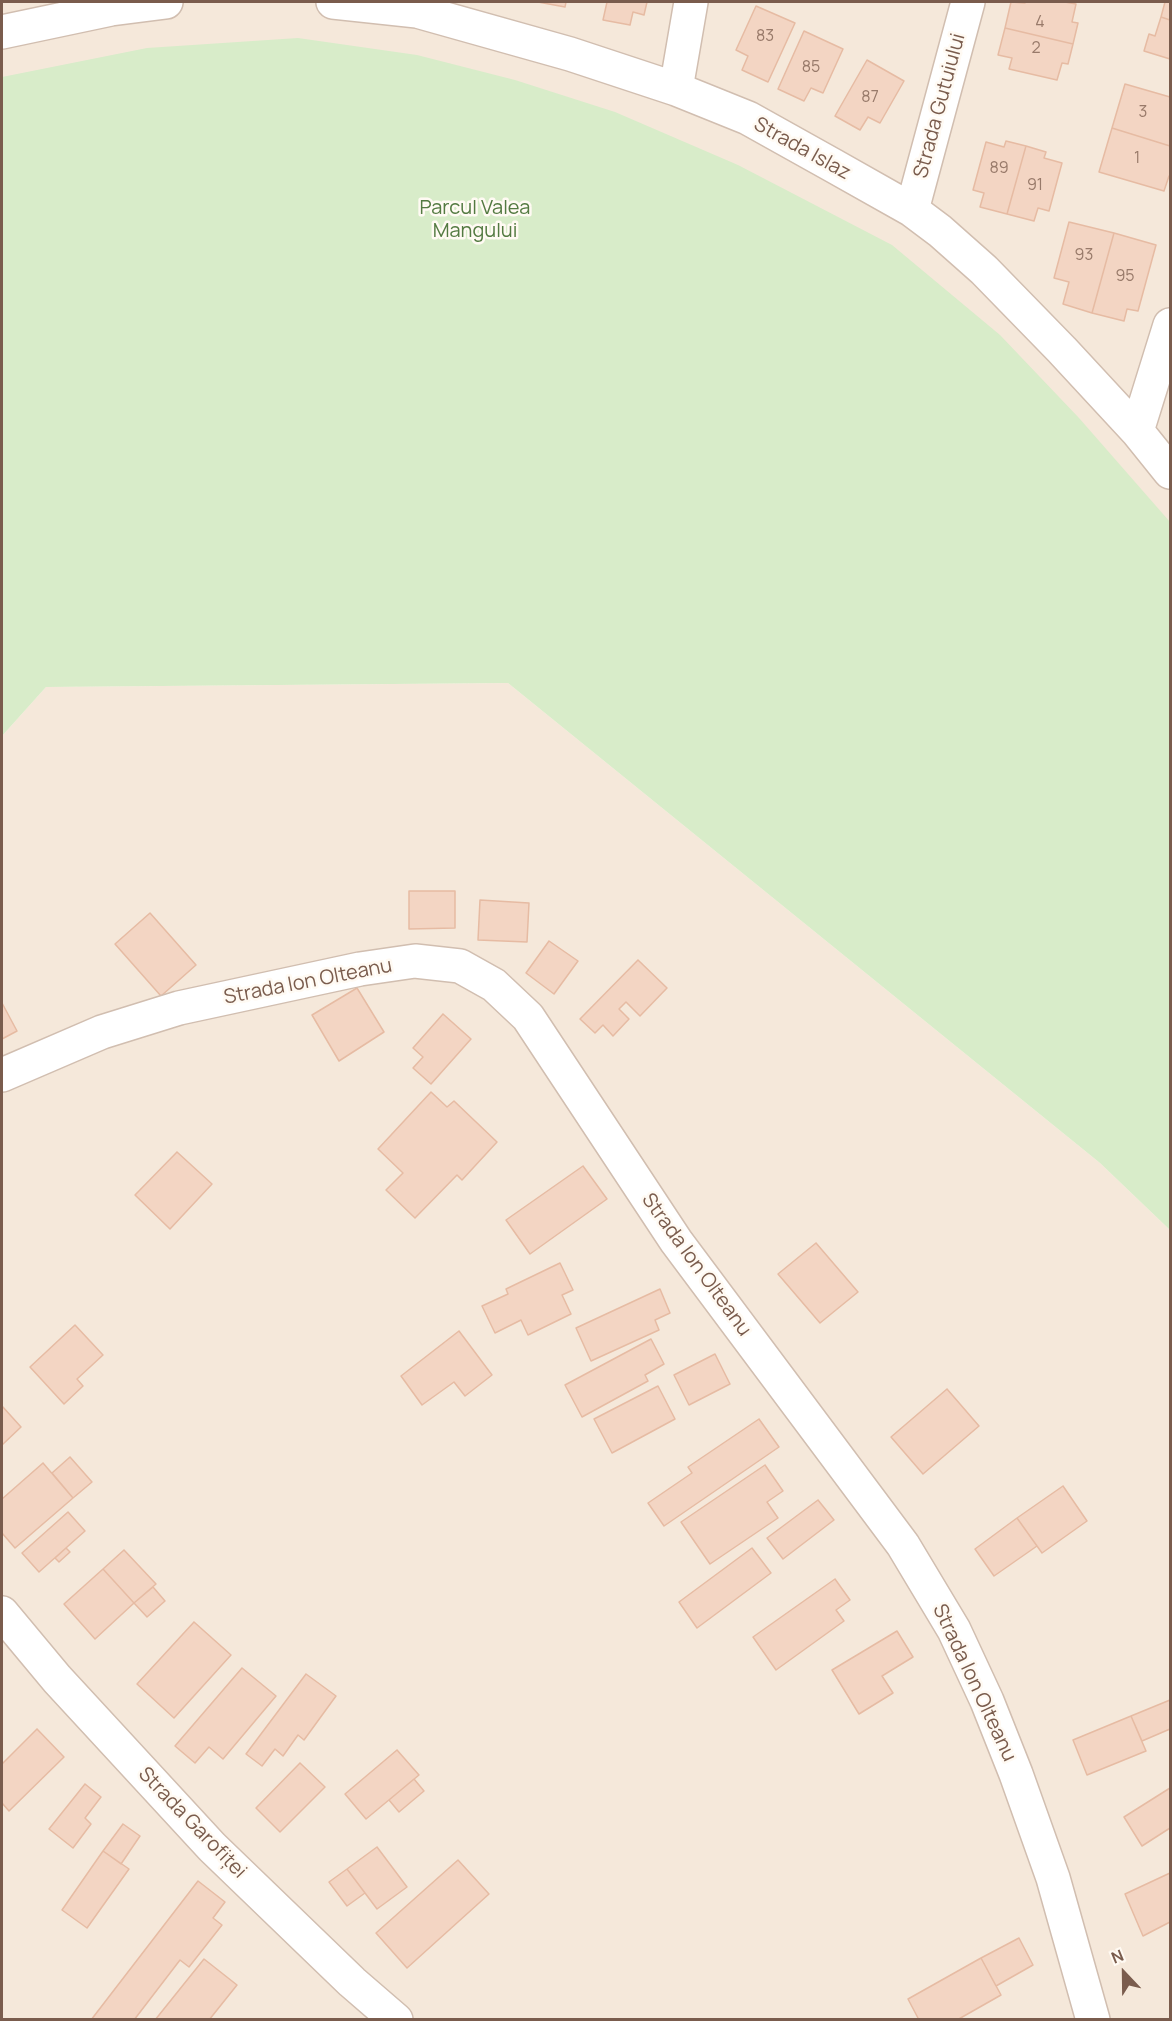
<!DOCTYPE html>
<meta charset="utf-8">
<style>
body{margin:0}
#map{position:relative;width:1172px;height:2021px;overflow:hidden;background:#fdf6ec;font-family:Manrope,sans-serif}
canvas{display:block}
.frame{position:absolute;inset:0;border:3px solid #7a5c4d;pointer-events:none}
.north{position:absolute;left:1094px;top:1943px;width:60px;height:60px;-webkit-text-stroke:4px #fffaf3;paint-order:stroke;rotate:338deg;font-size:16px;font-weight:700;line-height:24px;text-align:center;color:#7a5c4d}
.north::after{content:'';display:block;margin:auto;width:21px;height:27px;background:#7a5c4d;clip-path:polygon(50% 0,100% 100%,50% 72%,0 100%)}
</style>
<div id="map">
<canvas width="1172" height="2021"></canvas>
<div class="frame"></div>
<div class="north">N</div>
</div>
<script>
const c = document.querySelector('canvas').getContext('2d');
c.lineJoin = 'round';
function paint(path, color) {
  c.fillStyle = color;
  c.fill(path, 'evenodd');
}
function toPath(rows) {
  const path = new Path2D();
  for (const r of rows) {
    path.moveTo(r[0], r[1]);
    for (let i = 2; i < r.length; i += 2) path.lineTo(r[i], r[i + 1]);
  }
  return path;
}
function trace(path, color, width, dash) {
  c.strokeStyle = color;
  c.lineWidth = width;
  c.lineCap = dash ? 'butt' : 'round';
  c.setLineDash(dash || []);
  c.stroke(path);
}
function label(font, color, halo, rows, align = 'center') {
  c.font = font + ' Manrope,sans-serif';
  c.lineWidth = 5;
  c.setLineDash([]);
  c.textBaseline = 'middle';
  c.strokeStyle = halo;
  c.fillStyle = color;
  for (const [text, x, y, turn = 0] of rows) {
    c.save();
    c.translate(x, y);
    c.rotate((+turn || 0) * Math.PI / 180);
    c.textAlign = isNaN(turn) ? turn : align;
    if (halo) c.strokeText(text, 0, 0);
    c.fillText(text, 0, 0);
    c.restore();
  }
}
const residential = toPath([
 [2,2,1170,2,1170,768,2,268],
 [508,683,1100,1163,1170,1230,1170,2019,2,2019,2,736,46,687]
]);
const green = toPath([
 [298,38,417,55,515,80,615,112,738,165,892,245,1000,335,1079,418,1170,522,1170,1230,1100,1163,508,683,46,687,2,736,2,77,147,48]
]);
const building = toPath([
 [538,2,566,2,565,7,538,2],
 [607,2,647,2,644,15,633,12,630,25,603,20,607,2],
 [1011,2,1025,3,1025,2,1065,2,1076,4,1072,22,1078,23,1073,44,1005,28,1011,2],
 [1165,2,1170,2,1170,20,1161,17,1165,2],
 [756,6,795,23,768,82,742,70,748,56,736,50,756,6],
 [1161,17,1170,20,1170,59,1144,51,1149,34,1155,36,1161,17],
 [1005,28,1073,44,1068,64,1062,63,1057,80,1009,69,1012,58,998,55,1005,28],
 [804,31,843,49,823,93,811,88,804,101,778,89,804,31],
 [867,60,904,81,880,123,868,117,860,130,835,116,867,60],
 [1125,84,1170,97,1170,146,1112,128,1125,84],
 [1112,128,1170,146,1170,177,1169,176,1164,191,1099,172,1112,128],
 [1006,141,1026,146,1007,214,980,207,984,193,973,190,986,142,1004,147,1006,141],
 [1026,146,1046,152,1044,158,1062,163,1049,211,1038,208,1034,221,1007,214,1026,146],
 [1069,222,1114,233,1092,313,1063,304,1069,282,1054,278,1069,222],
 [1114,233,1156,245,1138,311,1127,309,1124,321,1092,313,1114,233],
 [409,891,455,891,455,928,409,929,409,891],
 [480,900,529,903,527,942,478,940,480,900],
 [150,913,196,965,161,996,115,944,150,913],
 [549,941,578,961,554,994,526,973,549,941],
 [638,960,667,988,640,1016,626,1002,619,1009,629,1019,613,1036,603,1025,595,1033,580,1019,638,960],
 [357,988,384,1032,339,1061,312,1015,357,988],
 [2,1003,17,1031,2,1039,2,1003],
 [443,1014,471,1039,431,1084,413,1068,423,1057,413,1048,443,1014],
 [431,1092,447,1107,454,1101,497,1142,462,1180,457,1175,415,1218,386,1190,403,1173,378,1149,431,1092],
 [177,1152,212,1184,170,1229,135,1195,177,1152],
 [583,1166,607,1199,530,1254,506,1220,583,1166],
 [816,1243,858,1292,820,1323,778,1274,816,1243],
 [560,1263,573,1290,562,1295,571,1314,528,1335,521,1320,495,1333,482,1306,508,1294,506,1289,560,1263],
 [660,1289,670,1313,655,1320,659,1330,591,1361,576,1328,660,1289],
 [75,1325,103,1355,77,1379,83,1386,64,1404,30,1367,75,1325],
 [459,1331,492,1375,465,1396,454,1382,422,1405,401,1376,459,1331],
 [651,1339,664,1364,645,1375,648,1381,582,1417,565,1385,651,1339],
 [715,1354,730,1384,689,1405,674,1375,715,1354],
 [658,1386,675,1419,612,1453,594,1419,658,1386],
 [947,1389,979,1426,923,1474,891,1437,947,1389],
 [2,1406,21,1427,2,1445,2,1406],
 [759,1419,779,1447,664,1526,648,1503,692,1473,688,1467,759,1419],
 [70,1457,92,1482,73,1498,52,1473,70,1457],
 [43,1463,73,1498,15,1548,2,1533,2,1499,43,1463],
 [765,1465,783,1491,767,1502,778,1518,710,1564,681,1522,765,1465],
 [1063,1486,1087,1521,1042,1553,1017,1518,1063,1486],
 [818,1500,834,1520,783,1559,767,1538,818,1500],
 [68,1512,85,1531,39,1572,22,1553,68,1512],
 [1017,1518,1037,1546,994,1576,975,1549,1017,1518],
 [66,1548,70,1552,59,1562,55,1558,66,1548],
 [752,1548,771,1573,697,1628,679,1602,752,1548],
 [124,1550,156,1584,134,1603,103,1569,124,1550],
 [103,1569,134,1603,95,1639,64,1604,103,1569],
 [835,1579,850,1600,836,1610,844,1621,776,1670,753,1637,835,1579],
 [153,1587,165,1601,147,1617,134,1603,153,1587],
 [194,1622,231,1655,174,1718,137,1684,194,1622],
 [897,1631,913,1657,882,1676,893,1693,859,1714,832,1670,897,1631],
 [242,1668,276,1696,223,1759,209,1747,195,1763,175,1746,242,1668],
 [306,1674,336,1696,304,1740,298,1735,283,1756,275,1749,262,1766,246,1754,306,1674],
 [1170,1700,1170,1729,1142,1741,1131,1716,1170,1700],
 [1131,1716,1146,1751,1087,1775,1073,1740,1131,1716],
 [37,1729,64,1757,9,1811,2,1803,2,1764,37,1729],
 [397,1750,419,1775,366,1819,345,1794,397,1750],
 [300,1763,325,1787,280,1832,256,1808,300,1763],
 [414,1779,424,1791,399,1812,389,1800,414,1779],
 [85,1784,101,1797,85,1818,91,1824,73,1848,49,1829,85,1784],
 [1170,1788,1170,1828,1142,1846,1124,1817,1170,1788],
 [123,1824,140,1836,121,1864,103,1851,123,1824],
 [377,1847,407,1887,377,1909,347,1869,377,1847],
 [103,1851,129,1869,87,1928,62,1910,103,1851],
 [458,1860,489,1894,407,1968,376,1933,458,1860],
 [347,1869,365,1893,347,1906,329,1882,347,1869],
 [1170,1873,1170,1922,1143,1936,1125,1894,1170,1873],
 [198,1881,225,1902,213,1918,222,1925,189,1967,180,1960,134,2020,91,2020,198,1881],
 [1019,1938,1033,1965,996,1986,981,1958,1019,1938],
 [981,1958,1001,1995,957,2020,919,2020,908,1999,981,1958],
 [204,1959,237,1985,209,2020,155,2020,204,1959]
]);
const minor = toPath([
 [333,2,417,11,570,54,676,89,748,118,834,166,912,210,940,231,984,270,1062,350,1137,431,1170,472],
 [2,32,111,9,166,2],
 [676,89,691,2],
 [912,210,968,2],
 [1137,431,1170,325],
 [2,1075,102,1032,179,1008,360,969,415,961,460,966,494,985,528,1017,676,1241,903,1545,954,1630,987,1701,1016,1774,1053,1878,1093,2020],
 [2,1613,57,1679,212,1847,352,1982,396,2020]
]);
const numberNames = [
 ["4",1040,23],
 ["83",765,37],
 ["2",1036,49],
 ["85",811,68],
 ["87",870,98],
 ["3",1143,113],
 ["1",1137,159],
 ["89",999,169],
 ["91",1035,186],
 ["93",1084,256],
 ["95",1125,277]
];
const streetNames = [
 ["Strada Gutuiului",940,106,-75],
 ["Strada Islaz",802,149,29],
 ["Strada Ion Olteanu",308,982,-11],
 ["Strada Ion Olteanu",696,1265,54],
 ["Strada Ion Olteanu",974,1683,65],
 ["Strada Garofiței",192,1823,46]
];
const parkNames = [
 ["Parcul Valea",475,208],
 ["Mangului",475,231]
];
paint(residential, '#f5e8da');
paint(green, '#d8ecc9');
paint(building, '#f3d5c3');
trace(building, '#e6bba3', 1.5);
trace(minor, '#d1beb0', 36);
trace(minor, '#fff', 33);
label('16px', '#987a6a', null, numberNames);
label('20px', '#7a5c4d', '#fffaf3', streetNames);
label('20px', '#537a41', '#fffaf3', parkNames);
</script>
